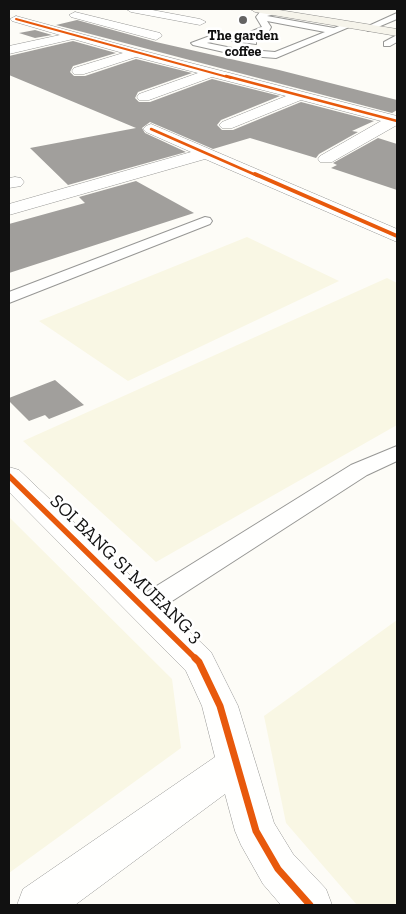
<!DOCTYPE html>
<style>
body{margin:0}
#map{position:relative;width:406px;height:914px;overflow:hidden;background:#fdfcf7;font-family:"Zilla Slab",serif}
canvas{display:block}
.frame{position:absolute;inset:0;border:10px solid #111;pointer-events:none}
</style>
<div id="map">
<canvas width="406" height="914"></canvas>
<div class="frame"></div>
</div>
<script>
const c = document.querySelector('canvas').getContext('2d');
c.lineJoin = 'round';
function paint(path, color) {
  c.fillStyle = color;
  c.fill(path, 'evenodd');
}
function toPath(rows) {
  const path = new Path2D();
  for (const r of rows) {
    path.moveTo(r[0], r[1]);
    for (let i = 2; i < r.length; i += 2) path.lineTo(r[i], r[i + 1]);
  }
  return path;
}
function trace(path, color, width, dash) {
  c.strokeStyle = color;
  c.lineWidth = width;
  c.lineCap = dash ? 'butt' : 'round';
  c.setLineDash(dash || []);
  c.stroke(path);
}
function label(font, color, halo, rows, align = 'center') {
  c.font = font + ' "Zilla Slab",serif';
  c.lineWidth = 5;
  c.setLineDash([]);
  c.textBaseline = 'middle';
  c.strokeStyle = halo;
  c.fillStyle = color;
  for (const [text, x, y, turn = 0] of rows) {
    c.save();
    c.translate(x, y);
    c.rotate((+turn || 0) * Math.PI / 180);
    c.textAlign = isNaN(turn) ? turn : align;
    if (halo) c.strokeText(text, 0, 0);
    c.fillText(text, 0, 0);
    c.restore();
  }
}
const farmland = toPath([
 [247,237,339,281,128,381,39,321],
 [387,278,397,283,397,425,156,562,23,441],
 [9,517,172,679,181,748,9,873],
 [397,620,397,905,357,905,286,823,264,716]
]);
const building = toPath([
 [77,20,156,42,279,70,397,100,397,110,392,113,56,25],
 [35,30,52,35,35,38,19,33],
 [73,41,116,53,73,66,70,72,74,76,85,76,136,59,192,73,138,92,135,98,139,102,150,102,212,79,280,96,221,120,217,125,222,130,233,130,301,102,374,121,352,131,358,132,319,154,316,158,250,138,213,149,150,122,142,128,145,133,186,152,68,185,30,148,136,128,9,75,9,56],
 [378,138,397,144,397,190,331,168,337,165,333,163],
 [136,181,194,213,9,273,9,224,85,203,79,197],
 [55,380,84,405,49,419,45,415,29,421,9,401,9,398]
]);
const service = toPath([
 [272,9,275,10,275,14,267,16,334,28,350,22,354,25,276,58,237,55,193,45,191,43,218,33,238,37,262,27,256,17,260,12,272,9],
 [267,21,325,32,275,52,237,49,207,43,218,39,256,44,256,40,250,39,269,31,271,27,267,21],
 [397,13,397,19,371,30,368,31,364,28,397,13],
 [397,35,397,42,390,46,384,46,384,42,397,35],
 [205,217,210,218,212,221,210,224,9,303,9,292,205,217],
 [397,446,397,461,367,475,152,614,143,617,134,614,130,607,134,600,351,465,397,446]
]);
const minor = toPath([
 [126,9,147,9,200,19,206,22,200,25,131,12,126,9],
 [75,12,160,33,162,36,156,40,71,17,69,15,75,12],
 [16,16,140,50,397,116,397,125,332,162,320,162,318,159,320,156,381,121,301,100,232,128,222,128,219,125,222,122,286,96,212,77,149,100,139,100,137,97,139,94,198,73,136,57,84,74,74,74,72,71,74,68,123,53,73,39,9,54,9,46,60,35,12,21,10,19,16,16],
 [151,124,397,229,397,242,205,159,9,215,9,204,191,152,146,132,143,129,146,126,151,124],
 [15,177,21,178,24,182,21,186,9,188,9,178,15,177],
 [9,467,19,470,211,652,238,706,274,823,293,854,326,889,332,905,281,905,263,884,241,845,235,831,225,794,75,905,17,905,23,889,215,757,202,706,186,671,9,492,9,467]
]);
const secondary = toPath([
 [250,9,273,9,397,29,397,36,255,12,250,9]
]);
const cyclewayFar4 = toPath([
 [16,19,231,78]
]);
const cyclewayFar3 = toPath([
 [226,76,397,121],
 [151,129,258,176]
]);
const cyclewayFar2 = toPath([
 [255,174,397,236]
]);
const cyclewayFar1 = toPath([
 [9,476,196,659]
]);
const cycleway = toPath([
 [195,658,199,662,220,706,256,831,278,869,310,905]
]);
const markers = [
 [243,20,5,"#646362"]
];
const farPoinames = [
 ["The garden",243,36],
 ["coffee",243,52]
];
const nearStreetnames = [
 ["SOI BANG SI MUEANG 3",126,569,44]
];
paint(farmland, '#f9f7e4');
paint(building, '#a19f9c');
trace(service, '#979795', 2);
trace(minor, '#979795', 1);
trace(secondary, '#8e8d8b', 1);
paint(service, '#fffffe');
paint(minor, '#fffffe');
paint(secondary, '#f6f4eb');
trace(cyclewayFar4, '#e8590c', 2);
trace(cyclewayFar3, '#e8590c', 2.5);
trace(cyclewayFar2, '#e8590c', 4);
trace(cyclewayFar1, '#e8590c', 5.5);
trace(cycleway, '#e8590c', 7);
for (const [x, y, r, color] of markers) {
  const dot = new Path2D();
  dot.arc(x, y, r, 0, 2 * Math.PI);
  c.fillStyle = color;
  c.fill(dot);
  trace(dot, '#fff', 2);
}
label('bold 14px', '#111', '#fff', farPoinames);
label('19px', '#111', '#fff', nearStreetnames);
</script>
